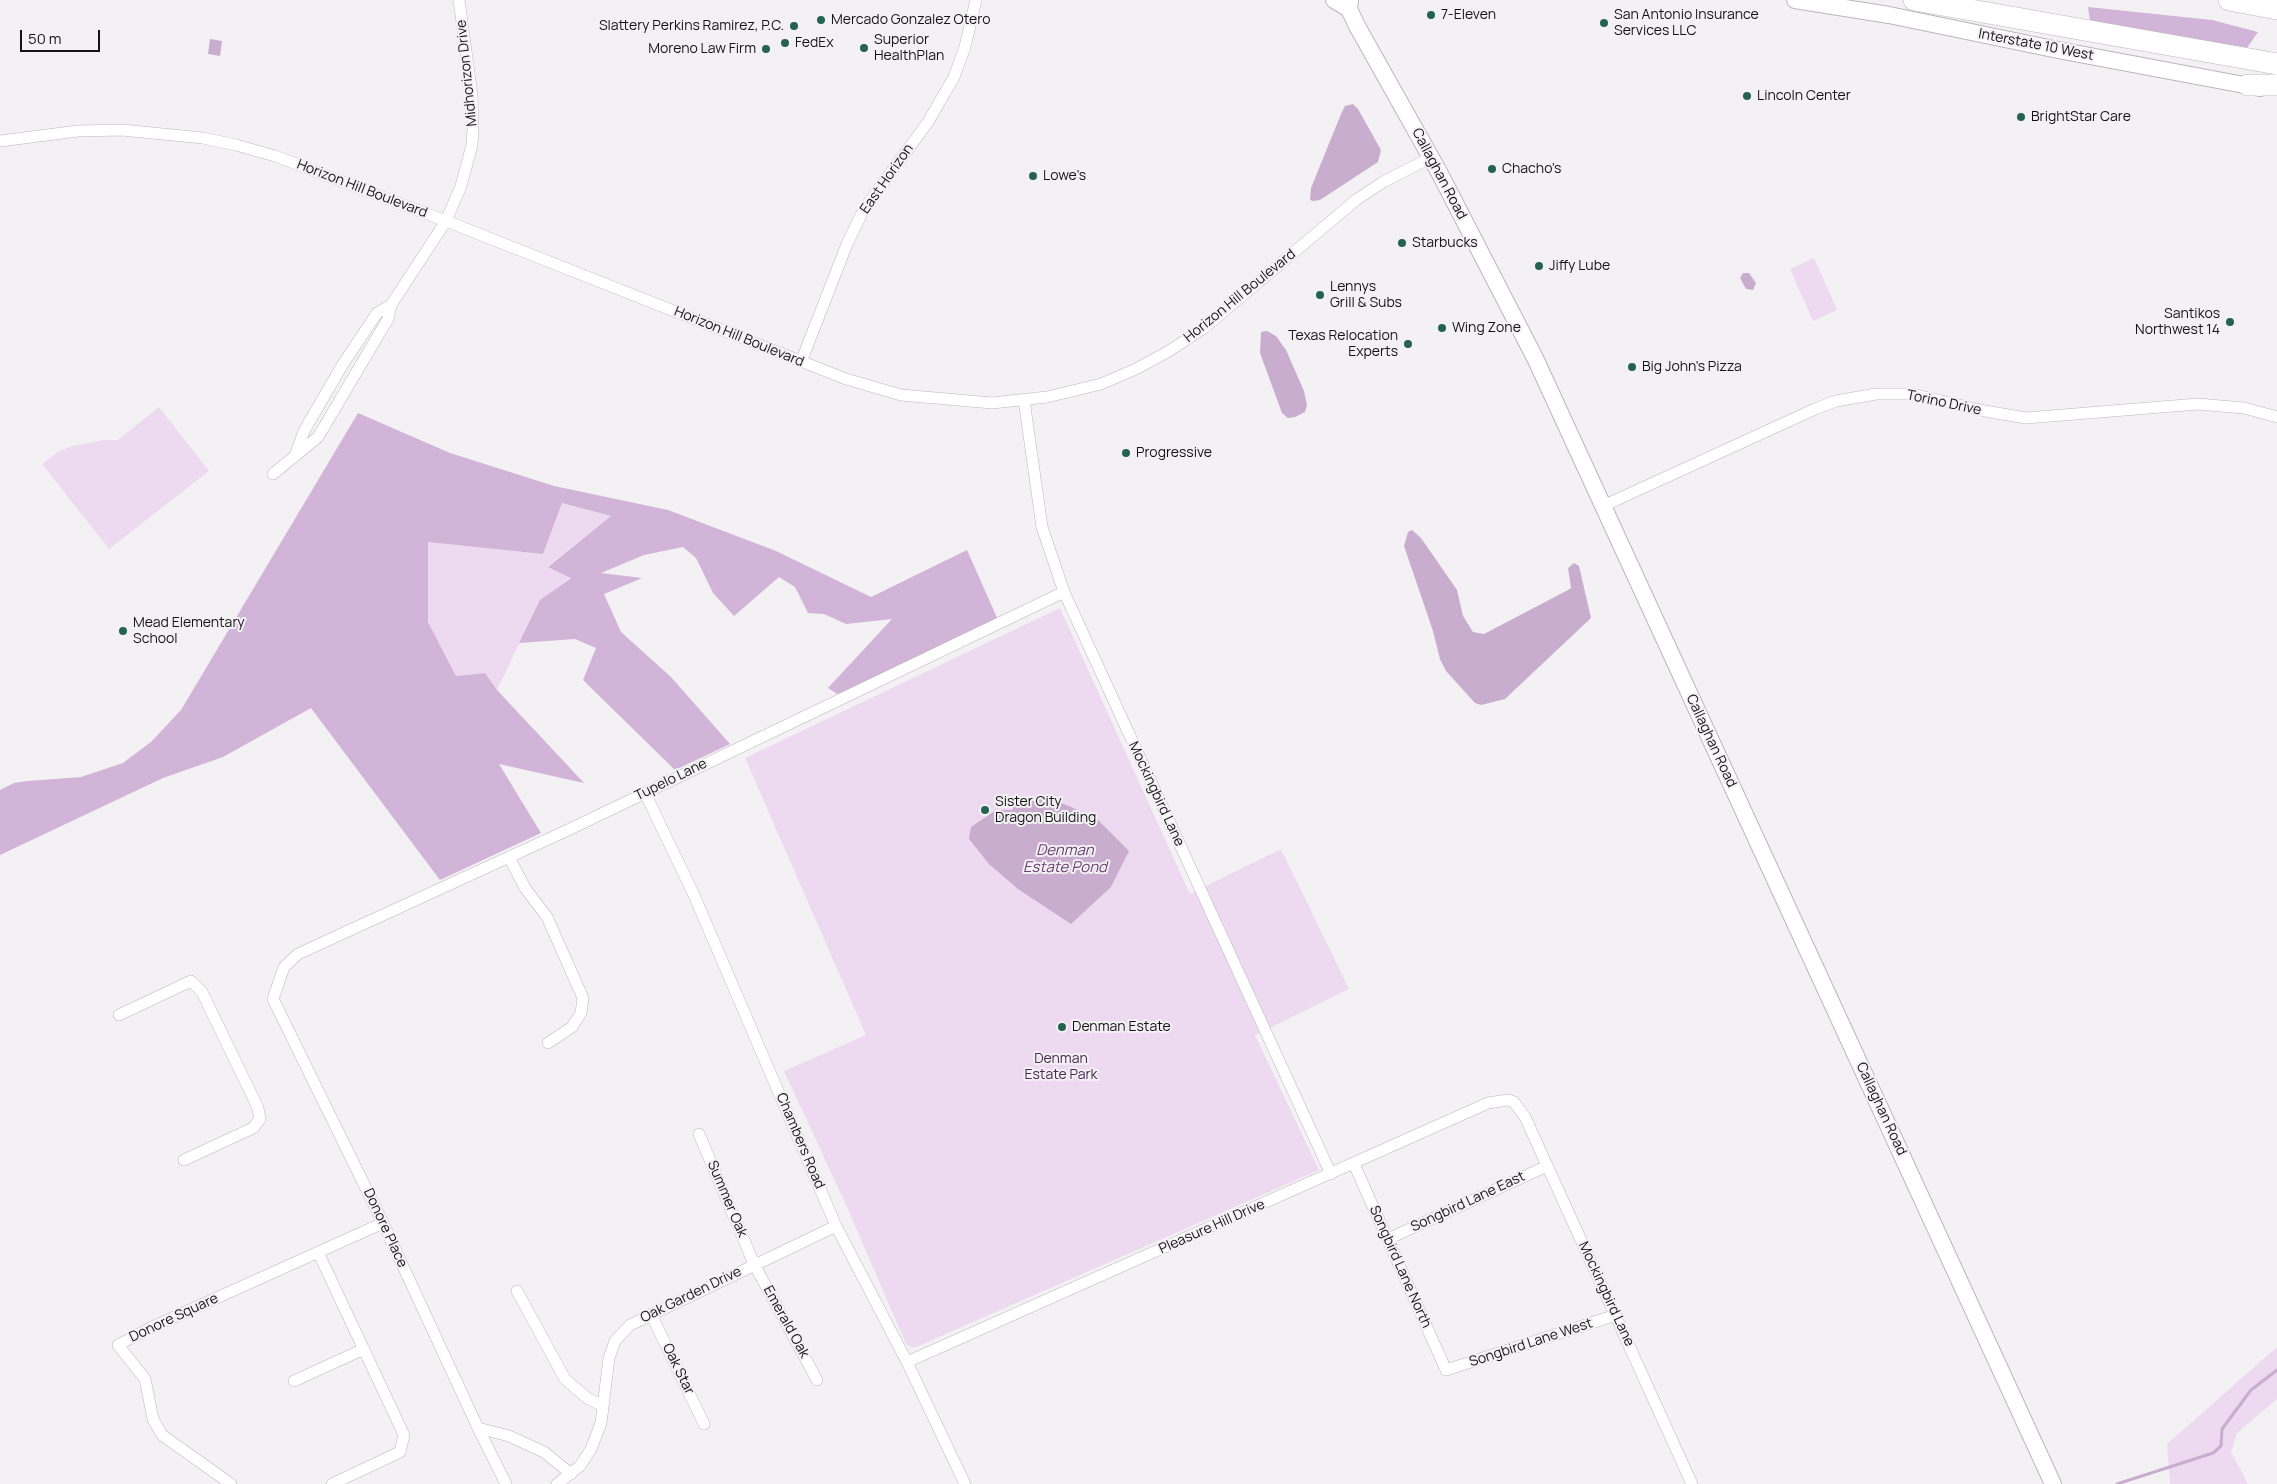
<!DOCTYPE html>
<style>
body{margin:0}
#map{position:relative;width:2277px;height:1484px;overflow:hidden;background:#f3f1f4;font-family:Manrope,sans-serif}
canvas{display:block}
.scale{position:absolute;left:20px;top:30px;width:80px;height:22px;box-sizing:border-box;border:2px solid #141314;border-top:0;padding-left:6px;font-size:15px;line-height:18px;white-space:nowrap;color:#141314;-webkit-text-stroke:4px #f3f1f4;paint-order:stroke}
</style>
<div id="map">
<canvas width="2277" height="1484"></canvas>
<div class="scale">50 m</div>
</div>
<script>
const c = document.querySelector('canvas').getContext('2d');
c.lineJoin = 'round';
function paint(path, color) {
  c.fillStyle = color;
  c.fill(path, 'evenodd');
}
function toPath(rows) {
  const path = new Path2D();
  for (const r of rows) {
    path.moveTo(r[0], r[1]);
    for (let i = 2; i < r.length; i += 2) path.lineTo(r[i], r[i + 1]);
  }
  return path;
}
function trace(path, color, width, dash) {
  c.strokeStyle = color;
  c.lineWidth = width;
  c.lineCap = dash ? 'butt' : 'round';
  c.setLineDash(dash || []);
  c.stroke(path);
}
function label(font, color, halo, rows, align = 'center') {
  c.font = font + ' Manrope,sans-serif';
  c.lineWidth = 4;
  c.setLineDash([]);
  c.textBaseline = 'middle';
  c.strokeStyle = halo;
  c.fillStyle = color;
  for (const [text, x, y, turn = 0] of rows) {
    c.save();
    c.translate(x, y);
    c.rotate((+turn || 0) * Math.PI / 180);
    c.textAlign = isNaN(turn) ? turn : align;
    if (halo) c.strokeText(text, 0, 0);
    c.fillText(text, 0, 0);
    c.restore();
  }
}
const green = toPath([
 [1814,258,1837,310,1813,321,1790,269],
 [159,407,209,471,109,549,42,464,58,452,72,446,104,440,118,440],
 [562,503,611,516,548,566,571,577,540,600,497,690,485,673,456,676,428,622,428,542,543,554],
 [1060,608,1190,894,1281,849,1349,989,1255,1035,1319,1170,914,1348,906,1344,847,1207,784,1071,866,1035,745,758],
 [2277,1347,2277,1399,2237,1433,2231,1452,2248,1484,2170,1484,2167,1444]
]);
const forest = toPath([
 [2088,7,2212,20,2258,32,2244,52,2091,28],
 [358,413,450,453,554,486,668,510,776,551,871,597,967,550,998,620,839,695,828,688,892,619,846,624,824,614,808,613,795,587,779,577,734,616,713,593,696,558,683,547,644,555,601,573,642,578,604,594,621,632,671,677,730,744,675,770,583,680,596,648,575,639,519,643,540,600,571,578,548,567,611,516,562,503,543,554,428,542,428,622,456,676,485,673,497,690,584,783,499,764,541,833,440,880,311,708,223,757,163,778,0,855,0,790,14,783,28,781,81,777,123,763,151,742,181,710]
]);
const water = toPath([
 [210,39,222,41,220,56,208,54],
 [1353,104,1358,109,1381,150,1378,162,1320,200,1313,201,1310,200,1311,188,1341,114,1345,106],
 [1743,273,1749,273,1756,283,1753,290,1746,289,1740,278],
 [1267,331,1276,336,1286,350,1304,391,1307,405,1305,412,1295,417,1288,418,1282,413,1260,353,1261,332],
 [1412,530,1421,538,1457,590,1463,616,1473,632,1484,634,1568,590,1571,588,1568,568,1574,563,1579,566,1591,618,1505,699,1481,705,1475,703,1446,671,1440,659,1433,631,1404,546,1408,532],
 [1031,799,1047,800,1064,804,1096,818,1129,851,1111,887,1071,924,1018,889,989,864,969,839,971,827,996,810,1012,810,1018,801]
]);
const stream = toPath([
 [2117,1484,2213,1453,2221,1446,2222,1429,2251,1390,2277,1370]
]);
const street = toPath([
 [0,141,78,131,122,130,203,138,236,145,275,156,446,221,846,379,901,395,992,403,1047,397,1101,384,1136,369,1169,351,1204,328,1356,200,1383,182,1430,158],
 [801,362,847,244,864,209,928,122,954,77,965,47,976,0],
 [1024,400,1042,527,1064,592,1331,1174],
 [295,456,304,431,343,364,377,313,391,305],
 [273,474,318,437,388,319,391,305,446,221,461,186,472,145,473,128,472,95,459,0],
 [1603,506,1815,409,1836,401,1876,394,1912,394,1985,411,2026,418,2198,404,2244,408,2277,417],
 [645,793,694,895,836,1226,907,1362,965,1484],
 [509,857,525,888,547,917,583,998,581,1013,572,1027,548,1043],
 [119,1015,191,981,202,992,258,1108,260,1119,253,1128,184,1160],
 [699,1134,754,1264,817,1380],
 [1354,1164,1446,1370,1616,1315],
 [1388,1239,1547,1166],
 [318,1252,404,1435,400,1452,332,1484],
 [517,1291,565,1379,587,1398,603,1406],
 [651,1314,704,1424],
 [907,1362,1488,1103,1508,1100,1514,1102,1525,1117,1692,1484],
 [294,1381,364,1349],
 [478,1428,509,1436,544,1452,571,1474],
 [231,1484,162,1435,153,1419,145,1379,118,1345,152,1327,383,1223],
 [506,1484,478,1428,383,1223,273,999,284,967,298,954,568,830,1064,592],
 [557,1484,580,1466,591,1449,601,1423,609,1358,615,1341,630,1325,836,1226]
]);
const secondary = toPath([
 [1334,0,1349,9],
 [1350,0,1349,9,1357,26,1439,172,1535,358,2053,1484],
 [1795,0,1889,15,2058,50,2260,88]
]);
const highway = toPath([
 [1914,0,2277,64],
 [2229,0,2277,9],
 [2248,85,2277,85]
]);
const markers = [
 [1431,15,5,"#246351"],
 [821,20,5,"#246351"],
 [1604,23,5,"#246351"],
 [794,26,5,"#246351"],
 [785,43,5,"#246351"],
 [864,48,5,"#246351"],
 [766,49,5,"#246351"],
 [1747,96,5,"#246351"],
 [2021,117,5,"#246351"],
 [1492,169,5,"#246351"],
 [1033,176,5,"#246351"],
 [1402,243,5,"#246351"],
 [1539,266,5,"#246351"],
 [1320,295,5,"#246351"],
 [2230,322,5,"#246351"],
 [1442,328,5,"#246351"],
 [1408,344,5,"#246351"],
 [1632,367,5,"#246351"],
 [1126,453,5,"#246351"],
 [123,631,5,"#246351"],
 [985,810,5,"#246351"],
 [1062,1027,5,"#246351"]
];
const poiNames = [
 ["7-Eleven",1441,15],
 ["San Antonio Insurance",1614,15],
 ["Services LLC",1614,31],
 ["Mercado Gonzalez Otero",831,20],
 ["Slattery Perkins Ramirez, P.C.",784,26,"right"],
 ["Superior",874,40],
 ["HealthPlan",874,56],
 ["FedEx",795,43],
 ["Moreno Law Firm",756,49,"right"],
 ["Lincoln Center",1757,96],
 ["BrightStar Care",2031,117],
 ["Chacho's",1502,169],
 ["Lowe's",1043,176],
 ["Starbucks",1412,243],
 ["Jiffy Lube",1549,266],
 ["Lennys",1330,287],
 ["Grill & Subs",1330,303],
 ["Santikos",2220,314,"right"],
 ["Northwest 14",2220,330,"right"],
 ["Wing Zone",1452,328],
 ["Texas Relocation",1398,336,"right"],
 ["Experts",1398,352,"right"],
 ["Big John's Pizza",1642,367],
 ["Progressive",1136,453],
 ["Mead Elementary",133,623],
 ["School",133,639],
 ["Sister City",995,802],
 ["Dragon Building",995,818],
 ["Denman Estate",1072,1027]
];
const streetNames = [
 ["Interstate 10 West",2036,45,11],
 ["Midhorizon Drive",467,73,-96],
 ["Callaghan Road",1439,174,62],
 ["East Horizon",887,179,-55],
 ["Horizon Hill Boulevard",362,189,21],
 ["Horizon Hill Boulevard",1240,296,-39],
 ["Horizon Hill Boulevard",739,337,22],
 ["Torino Drive",1944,403,12],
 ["Callaghan Road",1711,741,65],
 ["Tupelo Lane",671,780,-26],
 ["Mockingbird Lane",1156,794,65],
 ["Callaghan Road",1881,1109,65],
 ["Chambers Road",800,1141,67],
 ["Summer Oak",727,1199,67],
 ["Songbird Lane East",1468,1202,-25],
 ["Pleasure Hill Drive",1212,1227,-24],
 ["Donore Place",385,1228,65],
 ["Songbird Lane North",1400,1267,66],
 ["Mockingbird Lane",1606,1294,65],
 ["Oak Garden Drive",691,1295,-26],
 ["Donore Square",174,1318,-25],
 ["Emerald Oak",786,1322,61],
 ["Songbird Lane West",1531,1343,-18],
 ["Oak Star",678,1369,64]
];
const parkNames = [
 ["Denman",1061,1059],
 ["Estate Park",1061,1075]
];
const waterNames = [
 ["Denman",1065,851],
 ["Estate Pond",1065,868]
];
paint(green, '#eddaf1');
paint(forest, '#d1b4d7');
paint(water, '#c9adcf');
trace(stream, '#c9adcf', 3);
trace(street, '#b9b7ba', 12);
trace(secondary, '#b9b7ba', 18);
trace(highway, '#b9b7ba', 22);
trace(street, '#fff', 11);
trace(secondary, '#fff', 16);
trace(highway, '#fff', 21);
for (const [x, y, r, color] of markers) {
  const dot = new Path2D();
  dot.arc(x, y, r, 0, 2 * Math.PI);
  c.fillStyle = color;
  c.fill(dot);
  trace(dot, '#f3f1f4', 2);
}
label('14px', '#141314', '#f3f1f4', poiNames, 'left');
label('14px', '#141314', '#f3f1f4', streetNames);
label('14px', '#4c2754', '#f3f1f4', parkNames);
label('italic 15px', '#684170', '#f3f1f4', waterNames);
</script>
